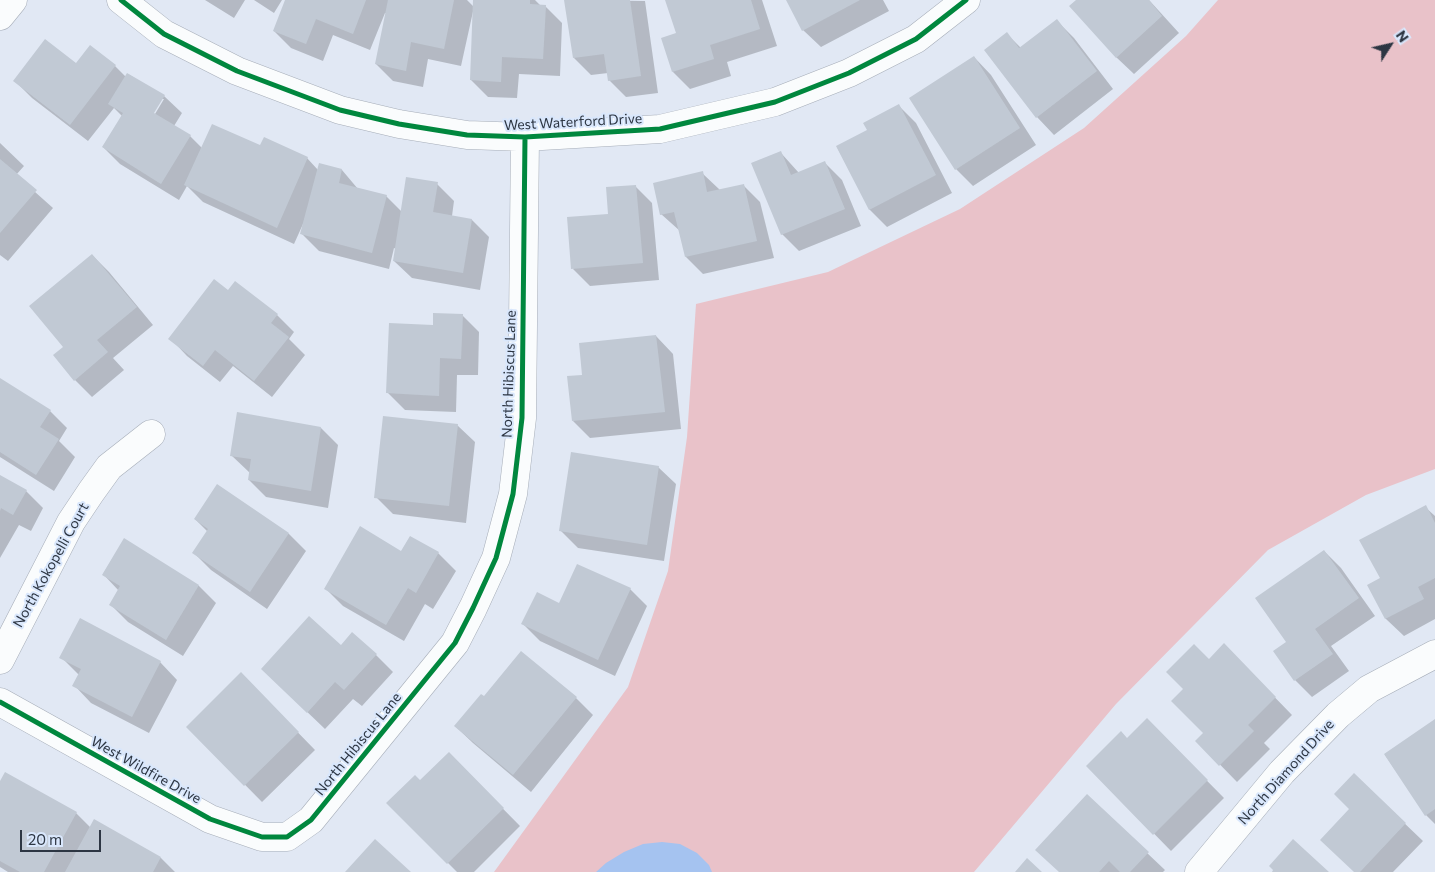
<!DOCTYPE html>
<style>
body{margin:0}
#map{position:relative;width:1435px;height:872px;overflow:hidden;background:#e1e8f4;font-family:Commissioner,sans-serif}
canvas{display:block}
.north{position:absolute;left:1365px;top:20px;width:50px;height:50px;-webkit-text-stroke:4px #d9e7fc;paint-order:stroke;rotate:55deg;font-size:14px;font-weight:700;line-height:20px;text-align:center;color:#2d3643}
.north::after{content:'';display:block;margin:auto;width:18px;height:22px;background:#2d3643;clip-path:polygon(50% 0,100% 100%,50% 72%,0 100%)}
.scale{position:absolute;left:20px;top:830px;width:81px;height:22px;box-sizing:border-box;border:2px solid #2d3643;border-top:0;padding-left:6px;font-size:15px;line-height:18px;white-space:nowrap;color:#2d3643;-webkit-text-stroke:4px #d9e7fc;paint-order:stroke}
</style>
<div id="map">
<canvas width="1435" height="872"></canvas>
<div class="north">N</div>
<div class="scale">20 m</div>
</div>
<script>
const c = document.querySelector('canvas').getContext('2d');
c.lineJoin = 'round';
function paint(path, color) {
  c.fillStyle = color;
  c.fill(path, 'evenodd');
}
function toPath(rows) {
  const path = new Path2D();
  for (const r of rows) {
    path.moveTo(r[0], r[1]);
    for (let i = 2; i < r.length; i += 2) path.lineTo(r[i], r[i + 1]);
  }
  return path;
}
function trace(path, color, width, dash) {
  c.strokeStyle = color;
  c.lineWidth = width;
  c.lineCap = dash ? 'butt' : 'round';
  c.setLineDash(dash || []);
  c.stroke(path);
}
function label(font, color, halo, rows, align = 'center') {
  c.font = font + ' Commissioner,sans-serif';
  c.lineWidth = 4;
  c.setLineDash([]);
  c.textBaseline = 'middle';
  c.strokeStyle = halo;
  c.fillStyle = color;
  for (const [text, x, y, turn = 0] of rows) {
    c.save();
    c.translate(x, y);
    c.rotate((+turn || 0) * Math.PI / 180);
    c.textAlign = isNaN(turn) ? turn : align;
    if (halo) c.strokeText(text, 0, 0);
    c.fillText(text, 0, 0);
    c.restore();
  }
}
const green = toPath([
 [1218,0,1435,0,1435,469,1366,495,1268,550,1116,704,974,872,494,872,628,687,668,571,687,437,696,304,828,272,960,209,1084,128,1186,36]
]);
const water = toPath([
 [662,842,680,844,697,853,709,865,712,872,596,872,606,863,624,852,643,844]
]);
const shadow = toPath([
 [205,0,245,0,234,18],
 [254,0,282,0,274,13],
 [287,0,467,0,474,7,461,66,428,59,423,87,393,81,376,64,386,13,385,13,370,50,333,35,323,61,291,48,274,31],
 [475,0,535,0,541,6,545,6,562,23,560,76,519,74,517,98,488,97,471,80],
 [566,0,645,1,658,93,626,97,609,80,608,73,591,75,574,58],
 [666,0,762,0,777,46,727,62,731,76,690,89,673,72,677,34],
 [788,0,883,0,889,11,821,47,803,30],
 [1078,0,1149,0,1179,33,1134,74,1116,57],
 [1057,21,1074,38,1113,89,1054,135,1037,117,1007,34,1021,48],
 [90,46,115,66,126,77,128,74,164,96,182,113,174,126,190,136,202,148,261,147,307,158,318,170,342,170,358,189,386,196,402,212,437,184,454,201,452,216,472,220,489,237,480,290,412,278,394,261,396,249,394,248,389,269,319,251,302,234,303,224,294,244,203,202,187,186,179,200,120,164,103,147,122,116,114,108,88,141,32,98,15,81,76,65],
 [161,99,164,99,152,119,150,117],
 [974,57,991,75,1036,145,973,186,956,169],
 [898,105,916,123,952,193,887,227,870,210,837,147,868,131],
 [0,143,24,166,16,175,53,208,8,261,0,255],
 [781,153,799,173,825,163,842,180,861,226,799,251,782,234],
 [702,173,720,190,743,185,760,202,774,258,703,274,686,257,680,231,661,214],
 [635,186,652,203,659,280,590,286,573,269,609,215],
 [92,255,109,272,153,325,113,358,124,370,92,397,75,380,65,347],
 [228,292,277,315,294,332,289,339,305,355,272,397,233,366,220,382,187,356,170,338],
 [462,315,479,332,478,375,457,375,456,412,405,410,387,392,434,326],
 [656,336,673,354,681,429,590,438,573,421,584,376],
 [0,379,50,411,67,428,59,441,75,457,54,491,0,457],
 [238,413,321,428,338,445,328,508,266,497,249,480,250,473,231,455],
 [457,425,475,442,466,523,393,514,376,497],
 [658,467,676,484,664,561,578,548,560,530],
 [0,476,26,491,43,508,31,531,19,525,0,558],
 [218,486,289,534,306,551,267,609,211,570,194,553,208,532,195,519],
 [1425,507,1435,516,1435,619,1404,636,1386,619,1369,585,1381,579],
 [410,537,438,553,456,571,433,609,425,604,404,641,343,606,326,589,401,552],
 [124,540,199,586,216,603,183,656,128,622,111,605,119,591,103,574],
 [1324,551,1341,568,1375,616,1331,646,1349,671,1312,697,1295,680,1288,642],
 [630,589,647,606,615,676,540,641,523,624,560,604],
 [1224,645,1292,715,1264,743,1270,749,1237,782,1197,741,1205,734,1185,689],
 [341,647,376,655,393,672,362,706,353,699,325,729,280,686],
 [521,653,576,698,593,715,531,792,473,743,455,726,484,698],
 [61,657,160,662,177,680,149,733,91,703,74,685,79,675],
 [241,674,315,750,262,802,188,727],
 [1147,720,1224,798,1171,851,1088,766,1127,739],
 [1435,721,1435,824,1426,815,1385,755],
 [449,754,520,826,474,872,457,872,388,803,420,782],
 [1354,775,1423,841,1393,872,1355,872,1351,809],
 [0,781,76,813,91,828,161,858,175,872,8,872,0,867],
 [1087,796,1165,870,1163,872,1059,872]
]);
const building = toPath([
 [285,0,366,0,353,34,316,19,306,44,273,31],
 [388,0,454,0,444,49,411,42,406,71,375,64],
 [473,0,530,0,530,4,546,5,543,59,502,57,501,82,470,80],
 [564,0,630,0,641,76,608,81,604,54,573,58],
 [665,0,751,0,760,29,710,45,714,59,672,72,661,38,676,33],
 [786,0,860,0,802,31],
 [1076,0,1149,0,1162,16,1116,58,1069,6],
 [1057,19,1097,71,1036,118,984,50,1007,32,1019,48],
 [45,39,76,63,90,45,116,65,70,125,13,81],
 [974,56,1020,128,955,170,909,98],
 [127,73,165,95,154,113,191,135,161,184,102,147,123,113,108,104],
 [899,104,936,175,869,210,836,146,867,130,863,123],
 [212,124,260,145,264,137,308,157,277,228,184,185],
 [781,151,791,175,825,161,845,209,781,235,751,163],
 [0,159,37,190,0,233],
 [319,163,342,169,339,183,387,195,372,253,300,234],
 [703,171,707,192,744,184,757,241,685,257,674,212,660,215,653,183],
 [406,177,438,182,433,212,472,219,463,273,393,261],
 [636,185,643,263,571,269,567,217,608,214,606,187],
 [92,254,137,307,97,340,108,352,74,381,53,355,63,347,29,306],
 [214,279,228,290,235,281,278,314,271,323,289,337,254,381,215,350,203,366,168,339],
 [433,313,463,314,461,359,440,358,439,396,386,393,389,323,433,325],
 [656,335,665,412,572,421,567,376,582,375,579,343],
 [0,378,51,410,40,427,59,439,36,475,0,452],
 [237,412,321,427,311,491,248,480,251,459,230,456],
 [383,416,458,424,449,506,374,498],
 [571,452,659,466,647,545,559,531],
 [0,475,27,490,13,515,1,508,0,511],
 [217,484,289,533,250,592,192,553,208,529,194,519],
 [1426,505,1435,523,1435,578,1418,587,1424,599,1385,619,1367,585,1380,578,1359,540],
 [360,526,401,551,410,536,439,552,416,593,408,588,386,625,324,589],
 [124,538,199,585,166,640,109,605,120,586,102,575],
 [1324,550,1359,598,1315,629,1333,654,1294,681,1273,651,1286,642,1255,598],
 [577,564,631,588,598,660,521,624,537,592,559,603],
 [309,616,341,645,352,632,377,654,344,690,335,682,307,713,261,669],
 [80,618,161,661,132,717,72,686,81,669,59,658],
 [1224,643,1276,697,1248,725,1254,731,1219,766,1195,741,1203,733,1171,701,1183,689,1166,672,1194,644,1209,659],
 [521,651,577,697,513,775,454,726,481,694,484,696],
 [241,672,299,732,244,786,186,727],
 [1147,718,1208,780,1153,835,1086,766,1121,731,1127,738],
 [1435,719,1435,809,1425,816,1384,754],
 [449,752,504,808,447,864,386,803,415,775,420,780],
 [5,772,77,812,44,872,20,872,0,861,0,781],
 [1354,773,1406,823,1360,872,1354,872,1320,840,1349,809,1334,794],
 [1087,794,1149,852,1130,872,1120,872,1109,861,1099,872,1059,872,1035,850],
 [94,819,161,857,153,872,65,872],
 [375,839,411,872,345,872],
 [1293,839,1329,872,1272,872,1273,870,1269,866],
 [1027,858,1042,872,1015,872]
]);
const minor = toPath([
 [121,0,164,34,237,71,340,110,399,124,467,135,525,137,660,129,775,102,849,73,916,39,966,0],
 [0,16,13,0],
 [0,660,71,522,91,492,109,467,151,434],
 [0,702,210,819,262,837,287,837,311,820,455,643,473,608,496,558,513,494,522,418,525,137],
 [1199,872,1282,772,1338,715,1369,689,1435,654]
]);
const cycleway = toPath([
 [121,0,164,34,237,71,340,110,399,124,467,135,525,137,660,129,775,102,849,73,916,39,966,0],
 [0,702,210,819,262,837,287,837,311,820,455,643,473,608,496,558,513,494,522,418,525,137]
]);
const streetNames = [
 ["West Waterford Drive",573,122,-3],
 ["North Hibiscus Lane",509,374,-88],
 ["North Kokopelli Court",51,565,-61],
 ["North Hibiscus Lane",358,744,-51],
 ["West Wildfire Drive",146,770,29],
 ["North Diamond Drive",1286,772,-48]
];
paint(green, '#e9c2c9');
paint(water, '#a5c3f0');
paint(shadow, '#0003');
paint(building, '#c1c9d4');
trace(minor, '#a6adb8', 29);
trace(minor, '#fafcfd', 28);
trace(cycleway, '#00873e', 5);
label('14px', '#2d3643', '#d9e7fc', streetNames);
</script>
